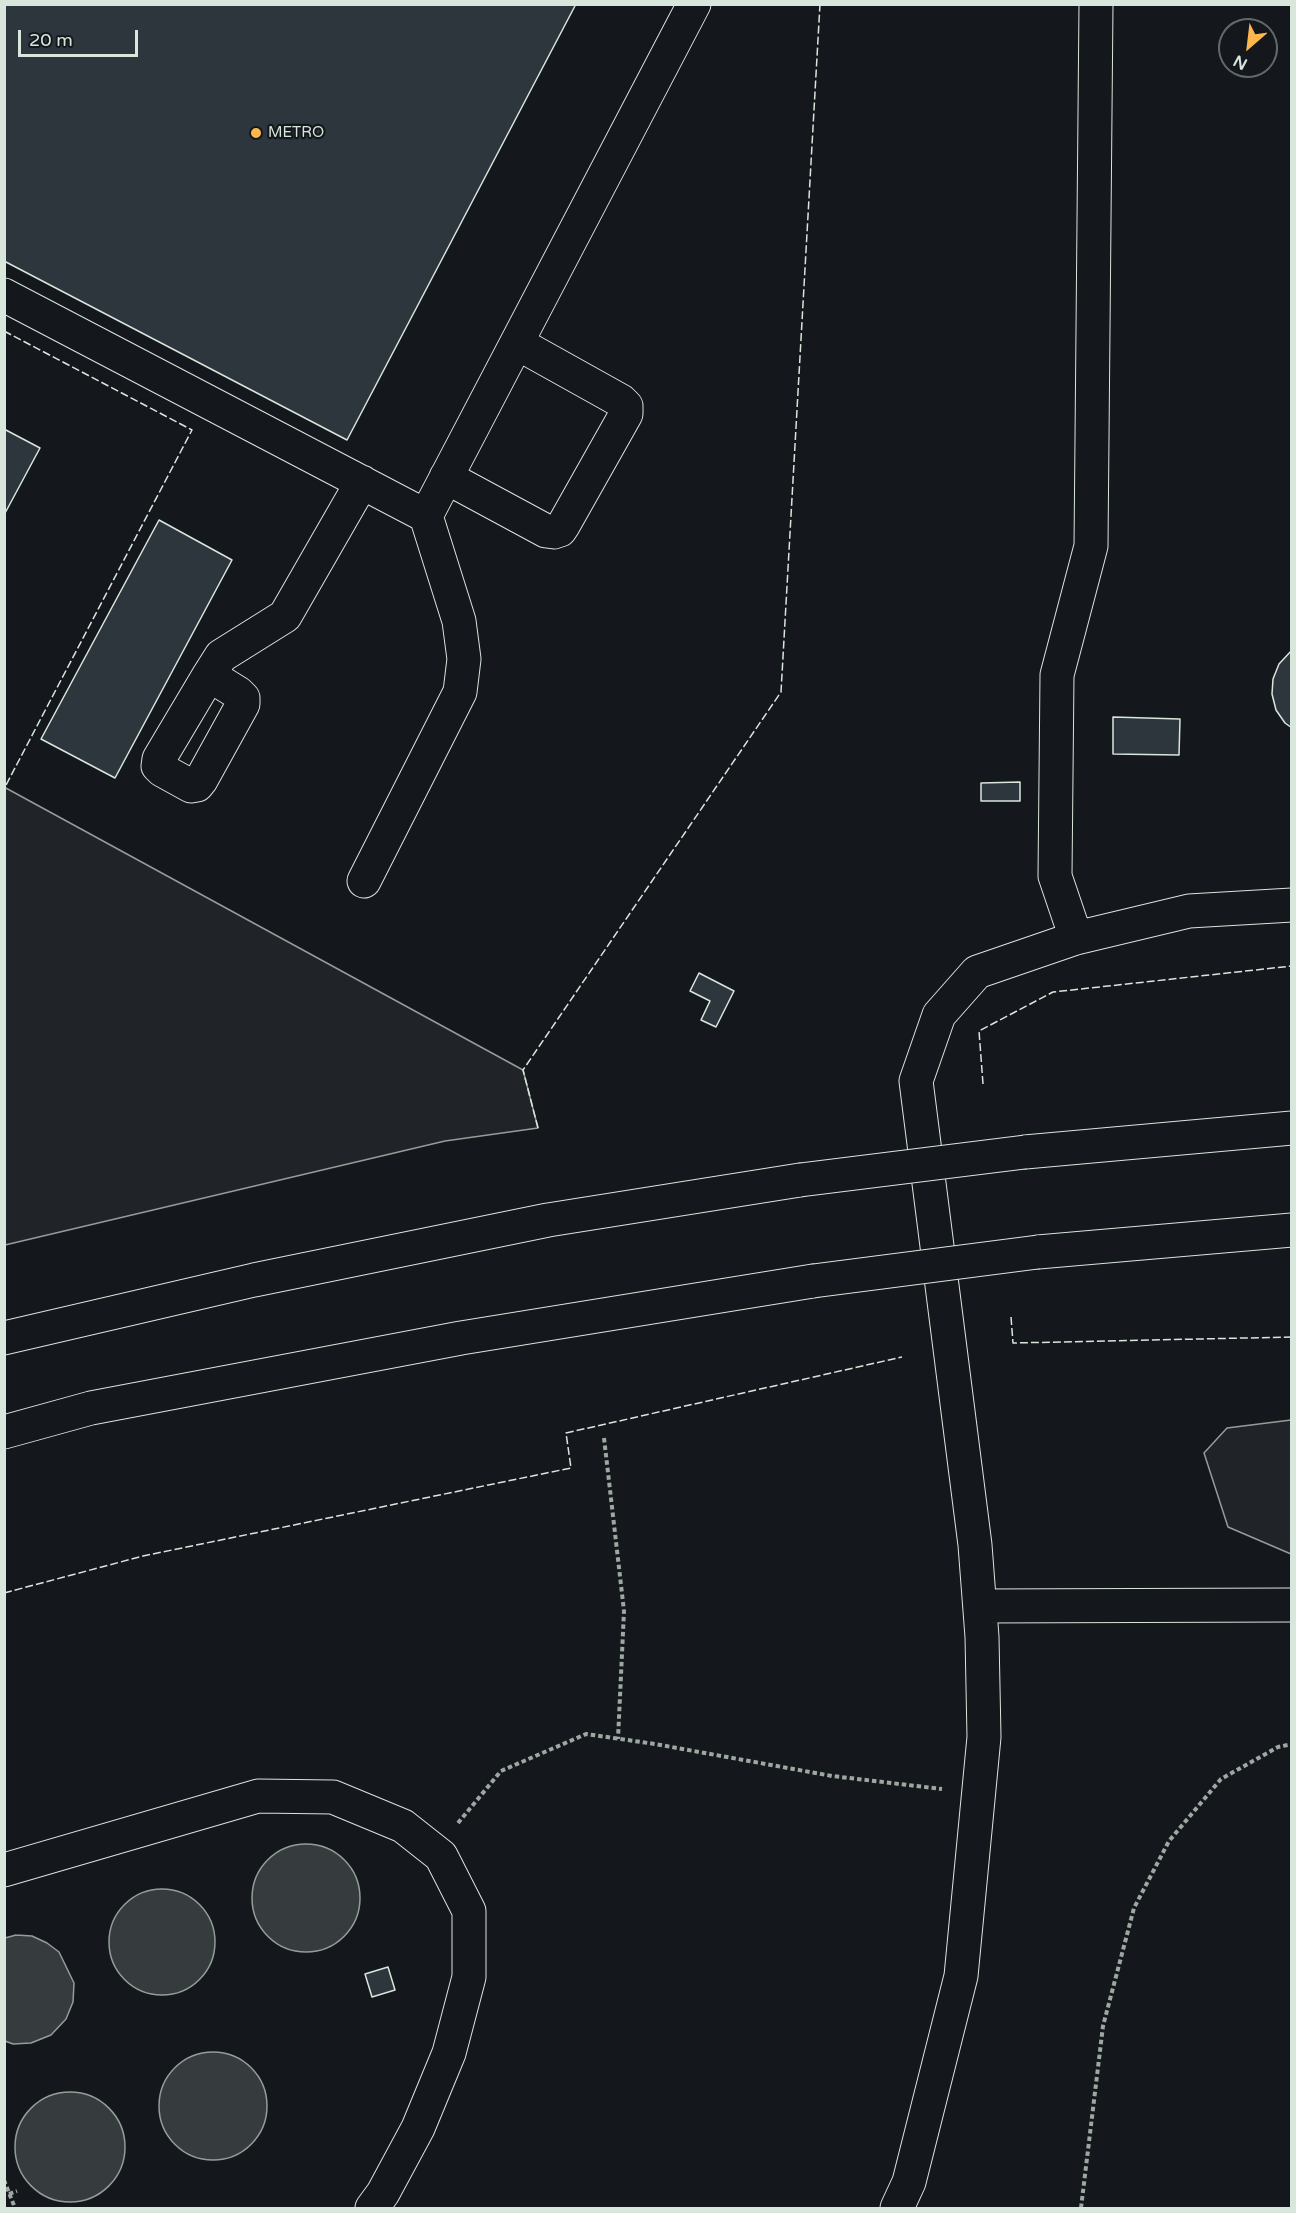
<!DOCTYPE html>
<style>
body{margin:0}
#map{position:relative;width:1296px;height:2213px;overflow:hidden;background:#14181c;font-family:"Varela Round",sans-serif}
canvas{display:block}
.frame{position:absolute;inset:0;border:6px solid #d8e6dc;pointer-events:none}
.north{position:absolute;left:1218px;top:18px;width:60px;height:60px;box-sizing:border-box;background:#14181c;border:2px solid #626a69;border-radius:50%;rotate:208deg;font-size:16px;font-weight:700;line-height:24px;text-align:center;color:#d8e6dc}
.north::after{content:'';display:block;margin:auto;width:21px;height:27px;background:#ffb74d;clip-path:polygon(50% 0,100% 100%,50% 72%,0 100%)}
.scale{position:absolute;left:18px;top:30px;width:120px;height:27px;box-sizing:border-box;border:3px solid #d8e6dc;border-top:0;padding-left:8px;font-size:18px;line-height:21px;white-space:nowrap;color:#d8e6dc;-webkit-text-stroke:4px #14181c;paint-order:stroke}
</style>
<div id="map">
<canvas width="1296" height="2213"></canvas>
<div class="frame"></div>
<div class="north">N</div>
<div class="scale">20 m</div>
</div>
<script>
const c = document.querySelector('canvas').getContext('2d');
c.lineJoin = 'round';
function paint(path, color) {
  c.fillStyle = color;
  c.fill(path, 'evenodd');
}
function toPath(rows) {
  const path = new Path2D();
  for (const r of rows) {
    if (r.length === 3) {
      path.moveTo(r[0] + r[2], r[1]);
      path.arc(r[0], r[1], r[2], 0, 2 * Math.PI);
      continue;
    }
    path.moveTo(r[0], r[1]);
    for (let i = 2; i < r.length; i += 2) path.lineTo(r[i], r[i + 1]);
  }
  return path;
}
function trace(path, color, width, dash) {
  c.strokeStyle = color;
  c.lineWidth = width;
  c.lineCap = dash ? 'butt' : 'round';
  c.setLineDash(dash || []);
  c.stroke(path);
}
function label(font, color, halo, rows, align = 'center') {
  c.font = font + ' "Varela Round",sans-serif';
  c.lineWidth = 4.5;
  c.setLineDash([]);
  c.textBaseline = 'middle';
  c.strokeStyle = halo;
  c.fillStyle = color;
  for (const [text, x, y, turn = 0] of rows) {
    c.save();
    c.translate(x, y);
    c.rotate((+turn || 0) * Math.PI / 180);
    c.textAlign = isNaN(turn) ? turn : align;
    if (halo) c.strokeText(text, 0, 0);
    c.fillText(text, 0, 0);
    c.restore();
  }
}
const green = toPath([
 [4,787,523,1070,538,1128,445,1141,5,1245,4,787],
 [1291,1420,1292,1420,1291,1554,1228,1527,1204,1453,1227,1428,1291,1420]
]);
const water = toPath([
 [306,1898,54],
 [162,1942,53],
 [16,1935,32,1936,47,1943,59,1952,74,1983,73,2002,66,2019,51,2035,31,2043,13,2044,5,2041,5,1938,16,1935],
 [213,2106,54],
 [70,2147,55]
]);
const building = toPath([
 [4,4,576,4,347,440,4,261,4,4],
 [4,429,40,448,4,515,4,429],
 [159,520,232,560,115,778,41,739,159,520],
 [1292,650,1292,728,1285,723,1276,710,1272,694,1273,679,1279,664,1292,650],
 [1113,717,1180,719,1179,755,1113,754,1113,717],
 [1020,782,1020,801,981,801,981,783,1020,782],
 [699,973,734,991,716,1027,701,1020,710,1001,690,991,699,973],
 [388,1967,395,1990,372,1997,365,1974,388,1967]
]);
const path = toPath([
 [604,1438,624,1611,618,1739],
 [458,1823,501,1771,586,1734,655,1744,832,1776,942,1789],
 [4,2180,15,2208],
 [9,2194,17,2191],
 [1081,2208,1103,2026,1134,1908,1169,1841,1221,1779,1278,1747,1292,1744]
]);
const minor = toPath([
 [4,295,426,516,694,4],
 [446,477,546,531,554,532,560,530,564,524,626,414,626,406,621,401,517,343],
 [209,675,238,693,243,698,243,704,201,780,197,785,191,786,162,770,158,766,159,759,209,675,221,656,285,616,362,482],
 [364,881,460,692,464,659,459,621,426,516],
 [1076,938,1055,876,1057,675,1091,546,1096,4],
 [980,1606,1292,1605],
 [4,1870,258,1796,333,1797,403,1826,441,1856,469,1911,469,1977,449,2053,418,2128,383,2193,372,2208],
 [897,2208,909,2182,961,1976,984,1737,982,1637,975,1545,916,1081,939,1015,977,972,1076,938,1189,911,1292,905]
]);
const highway = toPath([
 [1025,1152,1292,1128],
 [1038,1252,1292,1230],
 [4,1338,254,1280,548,1220,800,1180],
 [4,1432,91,1408,461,1338,813,1281]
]);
const highwayBridge = toPath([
 [800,1180,1025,1152],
 [813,1281,1038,1252]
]);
const fence = toPath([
 [4,331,192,430,5,787],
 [983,1084,979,1031,1053,992,1292,966],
 [538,1128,523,1070,781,692,820,4],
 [1011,1317,1013,1343,1292,1337],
 [4,1593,143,1556,571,1468,566,1433,902,1357]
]);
const markers = [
 [256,133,6,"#ffb74d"]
];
const poiNames = [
 ["METRO",268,133]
];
paint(green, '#202428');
trace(green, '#939e99', 1.5);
paint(water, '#363b3e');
trace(water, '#939e99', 1.5);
paint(building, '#2c363c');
trace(building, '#d8e6dc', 1.5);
trace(minor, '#d8e6dc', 35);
trace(highway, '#d8e6dc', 35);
trace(path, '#9da8a2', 4, [4.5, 3]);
trace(minor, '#14181c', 33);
trace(highway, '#14181c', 33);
trace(highwayBridge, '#d8e6dc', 35, []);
trace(highwayBridge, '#14181c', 33);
trace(fence, '#d8e6dc', 1.5, [8, 3]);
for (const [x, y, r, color] of markers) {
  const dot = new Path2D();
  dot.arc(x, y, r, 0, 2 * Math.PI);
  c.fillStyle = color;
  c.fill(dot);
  trace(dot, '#14181c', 2);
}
label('15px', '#d8e6dc', '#14181c', poiNames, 'left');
</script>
